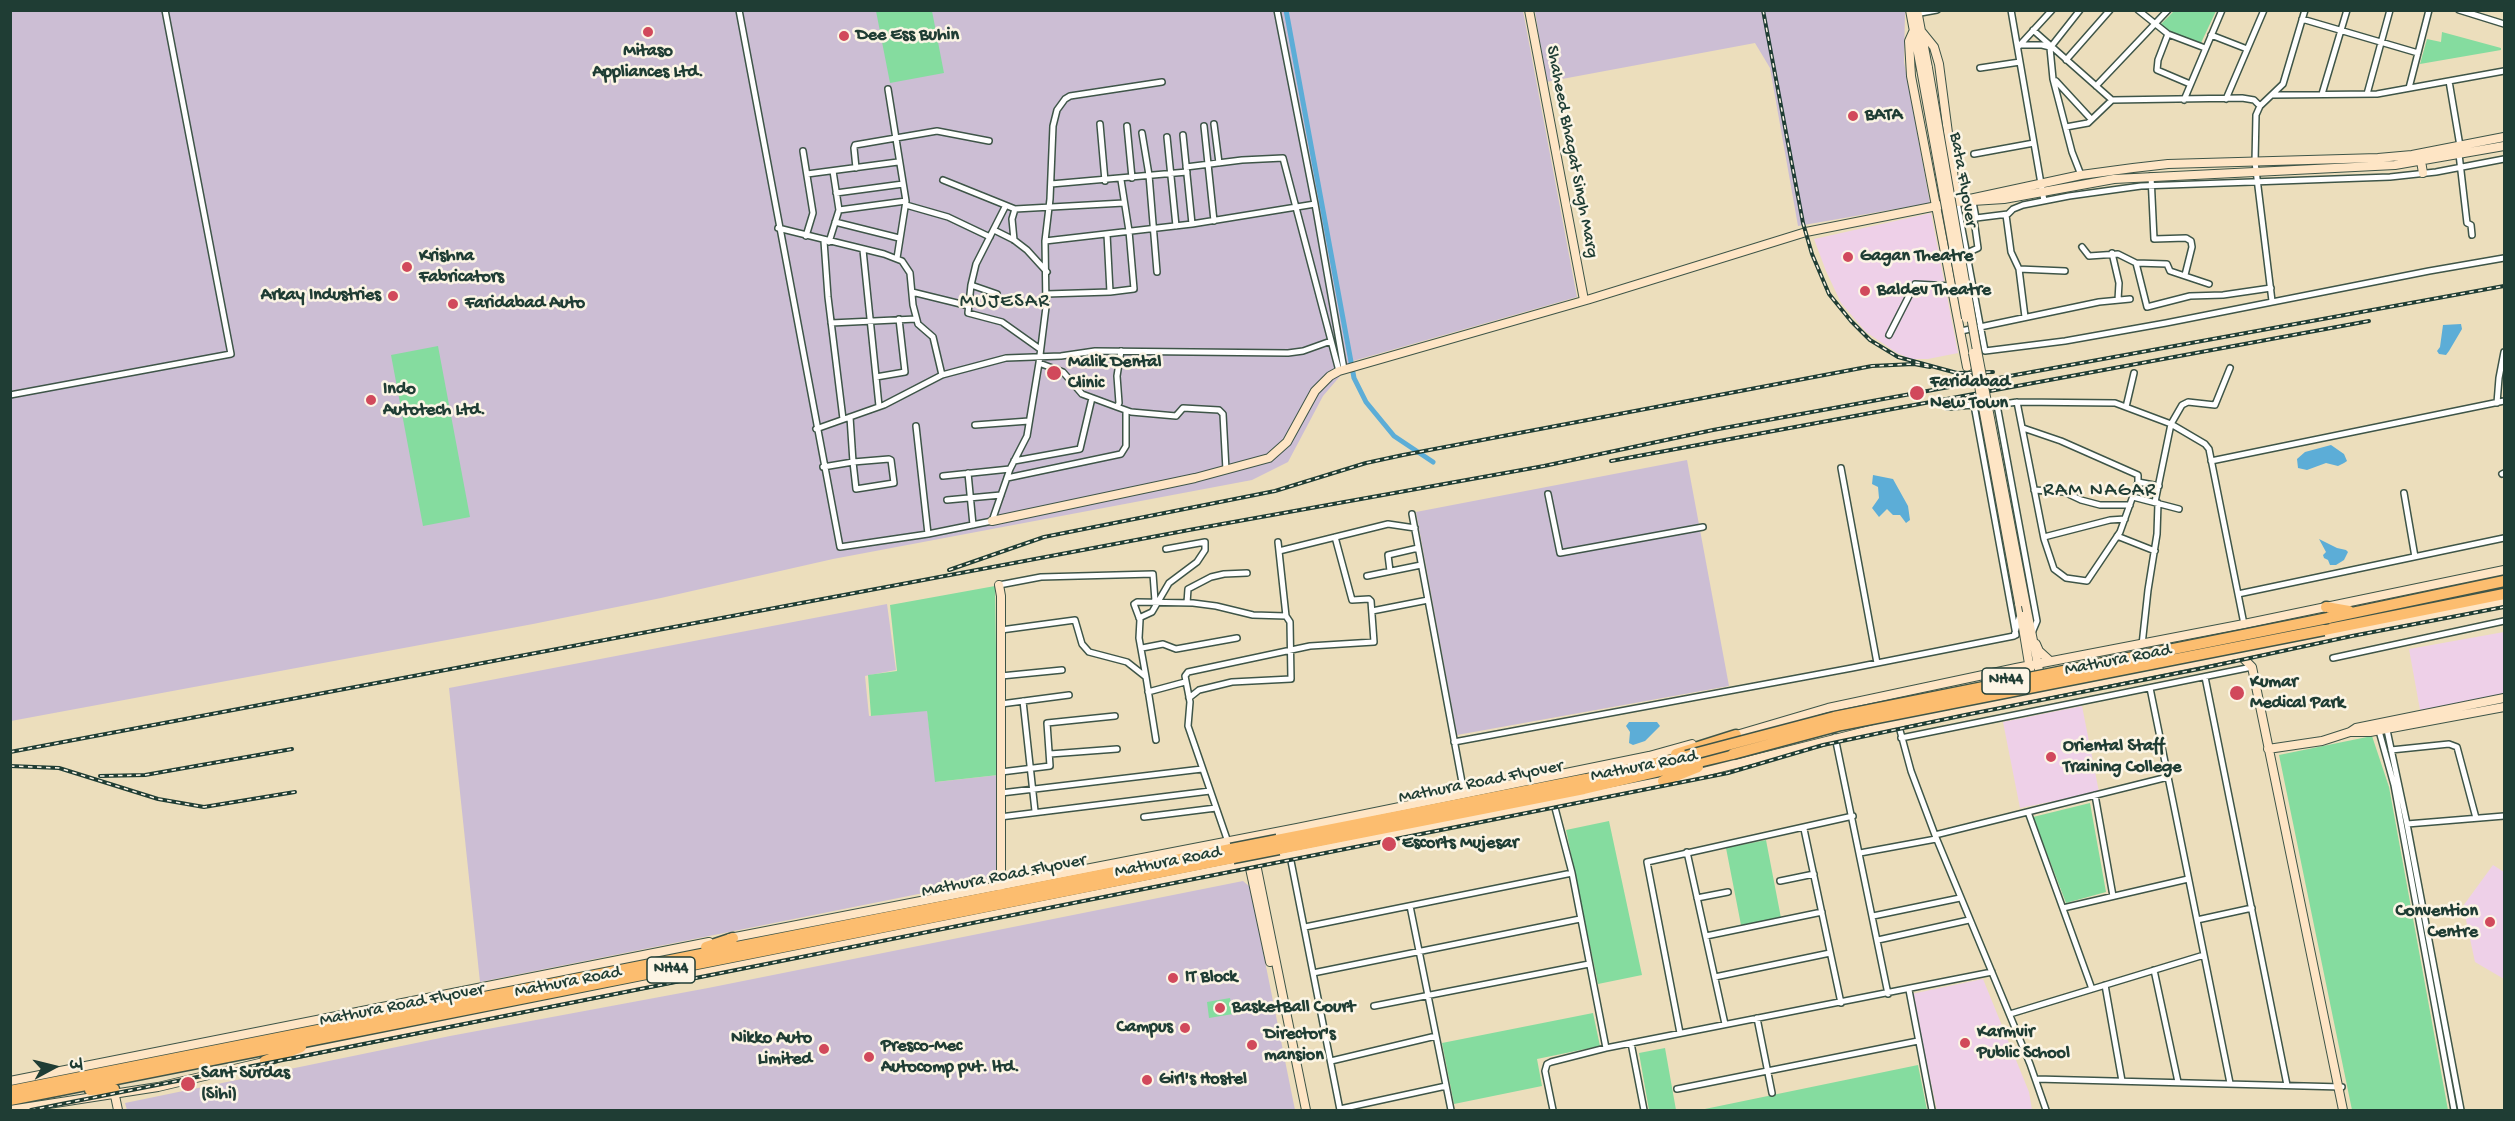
<!DOCTYPE html>
<meta charset="utf-8">
<style>
body{margin:0}
#map{position:relative;width:2515px;height:1121px;overflow:hidden;background:#ecdebc;font-family:"Gochi Hand","Playpen Sans Deva",sans-serif}
canvas{display:block}
.frame{position:absolute;inset:0;border:12px solid #1f3d34;pointer-events:none}
.north{position:absolute;left:24px;top:1037px;width:60px;height:60px;-webkit-text-stroke:4px #fcf5e5;paint-order:stroke;rotate:83deg;font-size:16px;font-weight:700;line-height:24px;text-align:center;color:#1f3d34}
.north::after{content:'';display:block;margin:auto;width:21px;height:27px;background:#1f3d34;clip-path:polygon(50% 0,100% 100%,50% 72%,0 100%)}
</style>
<div id="map">
<canvas width="2515" height="1121"></canvas>
<div class="frame"></div>
<div class="north">उ</div>
</div>
<script>
const c = document.querySelector('canvas').getContext('2d');
c.lineJoin = 'round';
function paint(path, color) {
  c.fillStyle = color;
  c.fill(path, 'evenodd');
}
function toPath(rows) {
  const path = new Path2D();
  for (const r of rows) {
    path.moveTo(r[0], r[1]);
    for (let i = 2; i < r.length; i += 2) path.lineTo(r[i], r[i + 1]);
  }
  return path;
}
function trace(path, color, width, dash) {
  c.strokeStyle = color;
  c.lineWidth = width;
  c.lineCap = dash ? 'butt' : 'round';
  c.setLineDash(dash || []);
  c.stroke(path);
}
function label(font, color, halo, rows, align = 'center') {
  c.font = font + ' "Gochi Hand",sans-serif';
  c.lineWidth = 5;
  c.setLineDash([]);
  c.textBaseline = 'middle';
  c.strokeStyle = halo;
  c.fillStyle = color;
  for (const [text, x, y, turn = 0] of rows) {
    c.save();
    c.translate(x, y);
    c.rotate((+turn || 0) * Math.PI / 180);
    c.textAlign = isNaN(turn) ? turn : align;
    if (halo) c.strokeText(text, 0, 0);
    c.fillText(text, 0, 0);
    c.restore();
  }
}
const built = toPath([
 [1931,213,1958,353,1928,359,1911,359,1897,353,1866,332,1841,303,1826,271,1814,239],
 [2504,632,2504,695,2420,710,2409,649],
 [2082,706,2099,792,2020,808,2003,722],
 [2493,865,2504,872,2504,979,2475,962,2463,906],
 [1983,979,2029,1092,2032,1110,1937,1110,1911,994]
]);
const industrial = toPath([
 [11,11,1523,11,1577,297,1353,361,1323,396,1288,462,1252,480,833,559,661,598,533,624,11,721],
 [1535,11,1905,11,1904,62,1930,203,1798,226,1770,68,1755,43,1546,82],
 [1687,460,1729,686,1457,735,1416,512],
 [887,604,896,670,865,676,869,716,927,710,936,782,998,775,998,878,480,982,449,688],
 [1243,881,1250,887,1295,1110,127,1110,125,1103,450,1036,708,988]
]);
const green = toPath([
 [876,11,932,11,944,73,890,83],
 [2174,11,2216,11,2201,43,2158,27],
 [2442,32,2501,48,2501,50,2420,64,2427,39,2441,42],
 [438,346,470,517,423,526,391,355],
 [995,586,998,775,935,782,927,711,871,716,868,675,897,671,890,605],
 [2372,736,2389,787,2448,1110,2352,1110,2279,755],
 [2090,803,2106,892,2066,903,2033,817],
 [1609,821,1642,975,1598,984,1566,830],
 [1766,840,1781,918,1741,925,1726,848],
 [1230,998,1233,1014,1209,1018,1207,1002],
 [1593,1013,1600,1046,1537,1059,1542,1086,1454,1104,1442,1043],
 [1665,1048,1676,1110,1649,1110,1639,1053],
 [1918,1065,1927,1110,1700,1110]
]);
const water = toPath([
 [2461,324,2462,329,2449,351,2446,355,2439,354,2437,351,2440,347,2443,325],
 [2331,445,2344,454,2347,461,2344,463,2338,466,2326,463,2307,470,2298,468,2297,459,2305,452],
 [1873,475,1893,479,1908,506,1910,520,1906,523,1900,515,1893,515,1887,509,1879,517,1872,508,1879,498,1878,487,1872,484],
 [2319,539,2337,548,2346,550,2348,552,2344,560,2336,565,2330,565,2328,560,2324,558,2323,555,2326,552],
 [1629,722,1657,722,1660,726,1645,741,1633,745,1629,743,1630,732,1626,726]
]);
const canal = toPath([
 [1286,10,1354,378,1366,402,1394,436,1433,462]
]);
const street = toPath([
 [739,10,840,547,928,534,992,521,1010,469,1027,436,1039,363,1046,307,1045,241,1050,199,1053,126,1057,110,1065,99,1070,96,1162,82],
 [1277,10,1315,204,1344,369],
 [2011,10,2044,201],
 [2080,10,2050,48,2053,79,2072,152,2081,175],
 [2138,10,2168,34,2205,48],
 [2459,10,2504,24],
 [1915,14,1937,10],
 [2302,19,2418,53],
 [2033,30,2112,100,2242,98,2254,100,2260,106],
 [2168,34,2158,60,2157,70,2190,84],
 [2211,35,2247,49],
 [2019,45,2042,45,2050,47],
 [2018,47,2052,10],
 [2066,60,2110,10],
 [1980,68,2020,62],
 [2056,81,2091,119],
 [2449,81,2460,146],
 [2096,86,2168,10],
 [2409,88,2429,10],
 [888,89,906,201],
 [2322,94,2347,10],
 [2367,94,2390,10],
 [2272,95,2377,94,2504,71],
 [2226,99,2264,10],
 [2184,100,2222,10],
 [1100,124,1105,181],
 [1214,124,1219,163],
 [1127,126,1132,178],
 [1204,126,1214,221],
 [2066,127,2088,123,2112,100],
 [1142,133,1149,175,1157,272],
 [1183,135,1192,224],
 [1167,137,1176,226],
 [803,151,813,213,806,236],
 [1974,154,2034,143],
 [2459,154,2467,223,2471,225,2472,235],
 [1186,167,1242,160,1283,158,1339,371],
 [856,168,854,148,855,145,937,131,989,141],
 [807,174,898,162],
 [2151,176,2154,239,2186,238,2191,241,2192,247,2185,275],
 [943,180,1015,209,1124,203],
 [1051,184,1187,172],
 [836,193,903,184],
 [1957,202,1985,351,2065,341,2166,323,2429,271,2504,258],
 [1973,202,1976,218],
 [906,205,948,217,990,237],
 [1005,207,976,264,971,285,968,313,1002,322,1040,349],
 [839,210,906,201,897,258],
 [2006,215,2011,252,2019,269,2025,317],
 [835,222,899,238],
 [778,228,884,254,902,261,910,273,913,305,918,324,933,337,942,375],
 [994,230,1014,240,1027,250,1047,272],
 [1107,234,1110,292],
 [1014,240,1012,219,1015,209],
 [824,241,828,297,843,419],
 [1045,241,1192,224,1315,204],
 [829,242,839,210,833,171],
 [2082,247,2089,256,2118,254,2136,263,2147,307,2190,296,2223,295,2271,288],
 [863,250,879,406],
 [1967,253,1978,248,1974,220,1976,218,2008,214,2013,209,2023,205,2069,196,2141,186,2390,177,2436,172,2504,159],
 [2112,253,2119,283,2118,300],
 [2136,263,2167,264,2170,271,2209,284],
 [2019,269,2065,271],
 [971,285,997,294],
 [912,292,969,306],
 [1046,294,1110,292,1134,289,1129,231,1121,180],
 [2272,301,2255,162,2256,115,2260,106,2283,84,2305,10],
 [831,323,916,319],
 [1961,331,2099,302,2130,299],
 [1889,335,1915,284,1952,286],
 [1039,363,1063,372,1082,394,1117,407,1119,403,1117,376,1121,351],
 [876,377,905,372,899,319],
 [10,395,231,354,165,10],
 [2017,402,2044,539,2054,569,2066,578,2087,581,2120,532,2138,482,2138,475,2061,441,2023,428],
 [2497,403,2499,378,2504,352],
 [1997,405,2037,621,2032,633],
 [1117,407,1131,412,1176,416,1183,408,1219,410,1223,414,1226,470],
 [1948,407,1974,405],
 [2126,407,2134,373],
 [975,425,1029,421],
 [916,426,928,534],
 [816,429,884,405,942,375,1006,358,1061,356,1095,351,1288,353,1303,351,1331,341],
 [1014,461,1080,449,1092,398],
 [2211,461,2504,401],
 [823,467,853,462,889,459,891,460,894,483,856,489,853,462,850,417],
 [1841,468,1877,663],
 [968,473,973,525],
 [2502,474,2504,473],
 [943,476,1010,469],
 [1007,478,1121,454,1126,446,1126,411],
 [2138,482,2159,486],
 [2034,490,2064,492,2081,500,2100,505,2130,505],
 [2404,493,2415,557],
 [1548,494,1560,553,1703,527],
 [2133,497,2179,509],
 [947,500,1001,495],
 [2155,502,2171,424,2182,405,2188,402,2215,405,2230,368],
 [1412,514,1464,793],
 [2117,536,2155,551],
 [2044,537,2110,520,2125,519],
 [1279,551,1388,524,1415,528],
 [1390,571,1388,555,1418,548],
 [1367,576,1421,565],
 [999,585,1041,577,1153,574,1155,601],
 [2238,594,2504,538],
 [1187,603,1188,589,1211,577,1224,574,1247,573],
 [1372,611,1428,600],
 [1139,618,1152,612,1169,583,1197,562,1205,550,1205,542,1166,549],
 [1001,630,1075,620,1082,644,1089,652,1127,662,1146,677,1156,740],
 [2016,635,1974,405,1997,405,2017,402,2115,403,2171,424,2205,444,2209,449,2244,624],
 [2142,645,2148,590,2157,534,2158,503],
 [1142,648,1163,644,1176,649,1237,638],
 [2333,658,2504,621],
 [1001,676,1062,670],
 [1146,677,1139,638,1140,620,1134,604,1137,602,1193,603,1216,606,1253,615,1286,616],
 [2205,677,2287,1085],
 [2150,688,2230,1083],
 [1148,692,1185,682],
 [1189,698,1199,690,1232,682,1291,679,1290,622,1286,616,1278,542],
 [1023,701,1035,811],
 [1001,704,1069,695],
 [1898,723,1911,771,1935,835,2030,1064,2046,1110],
 [2387,730,2407,824,2461,1110],
 [2379,731,2394,785,2454,1110],
 [1835,737,1888,994],
 [1901,738,2252,667],
 [1454,742,1852,668,2014,636,2019,618],
 [2391,750,2449,744,2457,747,2476,818],
 [1050,754,1117,749],
 [1001,772,1050,766,1047,723,1115,716],
 [1001,793,1202,769],
 [2095,795,2113,896],
 [1554,804,1572,873,1606,1048],
 [2028,812,2092,989],
 [1000,817,1210,791],
 [1144,817,1216,808],
 [2407,824,2504,816],
 [1804,829,1841,1003],
 [1935,835,2168,777],
 [1228,842,1188,726,1190,702,1185,676,1188,672,1310,646,1374,642,1371,601,1369,599,1352,600,1335,537],
 [1687,852,1725,1024],
 [1860,853,1936,839],
 [1290,856,1340,1110],
 [1780,881,1814,874],
 [1697,898,1728,892],
 [1410,906,1451,1110],
 [2063,908,2188,879],
 [1873,916,1960,898],
 [2197,920,2252,908],
 [1305,927,1572,873],
 [1706,936,1822,912],
 [1878,940,1969,920],
 [2154,970,2178,1082],
 [1313,973,1580,919],
 [1715,977,1830,953],
 [2105,985,2122,1081],
 [1909,990,1932,1110],
 [1374,1006,1589,964],
 [2010,1014,2204,955],
 [1757,1018,1772,1093],
 [1680,1033,1647,862,1853,816],
 [1631,1043,1644,1110],
 [1331,1061,1436,1036],
 [2036,1079,2342,1087],
 [1677,1089,1918,1041],
 [1340,1109,1446,1086],
 [1553,1110,1545,1071,1547,1064,1551,1062,1606,1048,1992,972]
]);
const secondary = toPath([
 [1529,10,1584,300],
 [1910,10,1921,69],
 [1917,10,1928,68],
 [1921,31,1934,47,1939,64,1957,202],
 [1913,32,1909,41,1911,76,1967,367],
 [2421,161,2423,173],
 [1965,200,2081,175,2133,168,2168,164,2378,158,2412,155,2504,137],
 [992,521,1195,478,1269,458,1287,442,1315,391,1330,376,1339,371,1590,299,1806,232,1957,202,2004,199,2114,179,2395,165,2504,146],
 [999,585,1001,596,1001,886],
 [2019,603,2032,682],
 [2027,611,2041,680],
 [2036,644,2039,651,2050,661],
 [2239,654,2252,667,2343,1110],
 [2350,732,2370,732,2504,707],
 [1733,736,1828,708,2016,668,2244,624,2504,570],
 [2268,749,2322,741,2350,732,2356,728,2504,698],
 [1680,778,1898,723,2504,601],
 [1248,859,1270,962],
 [1255,859,1306,1110],
 [730,938,1297,828,1649,756,1692,744],
 [288,1056,1668,780],
 [10,1081,709,942],
 [114,1091,118,1110],
 [10,1110,158,1087,268,1061]
]);
const highway = toPath([
 [2326,607,2349,611],
 [2328,618,2504,581],
 [2324,630,2504,594],
 [1676,754,1736,735],
 [1663,781,1698,767],
 [1277,840,1586,779,1686,756],
 [1279,849,1584,789,1733,754],
 [706,947,733,938],
 [265,1061,301,1047],
 [90,1090,114,1089],
 [10,1091,1231,849],
 [10,1100,1233,858]
]);
const rail = toPath([
 [1763,10,1803,223,1812,254,1829,294,1851,321,1870,340,1898,357,1957,373,1993,372],
 [1611,461,2369,321],
 [949,570,1044,537,1275,491,1366,463,1403,455,1872,366,1914,364,1930,367],
 [10,752,1189,530,1544,466,1713,430,2504,286],
 [10,766,59,768,158,799,204,807,295,792],
 [100,776,145,775,292,749],
 [31,1110,1728,773,1823,745,1965,715,2199,669,2352,636,2504,607]
]);
const secondaryBridge = toPath([
 [1928,68,1976,345,2027,611],
 [1921,69,1966,318],
 [1973,353,2019,603]
]);
const highwayBridge = toPath([
 [1733,754,1841,725,2324,630],
 [1686,756,1834,717,2328,618],
 [1231,849,1277,840],
 [1233,858,1279,849]
]);
const markers = [
 [648,32,6,"#d1495b"],
 [844,36,6,"#d1495b"],
 [1853,116,6,"#d1495b"],
 [1848,257,6,"#d1495b"],
 [407,267,6,"#d1495b"],
 [1865,291,6,"#d1495b"],
 [393,296,6,"#d1495b"],
 [453,304,6,"#d1495b"],
 [1054,373,8,"#d1495b"],
 [1917,393,8,"#d1495b"],
 [371,400,6,"#d1495b"],
 [2237,693,8,"#d1495b"],
 [2051,757,6,"#d1495b"],
 [1389,844,8,"#d1495b"],
 [2490,922,6,"#d1495b"],
 [1173,978,6,"#d1495b"],
 [1220,1008,6,"#d1495b"],
 [1185,1028,6,"#d1495b"],
 [1965,1043,6,"#d1495b"],
 [1252,1045,6,"#d1495b"],
 [824,1049,6,"#d1495b"],
 [869,1057,6,"#d1495b"],
 [1147,1080,6,"#d1495b"],
 [188,1084,8,"#d1495b"]
];
const shields = [
 [2006,681,48],
 [671,970,48]
];
const shieldNames = [
 ["NH44",2006,681],
 ["NH44",671,970]
];
const poiNames = [
 ["Dee Ess Buhin",856,36],
 ["Mitaso",648,52,"center"],
 ["Appliances Ltd.",648,73,"center"],
 ["BATA",1865,116],
 ["Krishna",419,257],
 ["Fabricators",419,278],
 ["Gagan Theatre",1860,257],
 ["Baldev Theatre",1877,291],
 ["Arkay Industries",381,296,"right"],
 ["Faridabad Auto",465,304],
 ["Malik Dental",1068,363],
 ["Clinic",1068,384],
 ["Faridabad",1930,383],
 ["New Town",1930,404],
 ["Indo",383,390],
 ["Autotech Ltd.",383,411],
 ["Kumar",2250,683],
 ["Medical Park",2250,704],
 ["Oriental Staff",2063,747],
 ["Training College",2063,768],
 ["Escorts Mujesar",1402,844],
 ["Convention",2478,912,"right"],
 ["Centre",2478,933,"right"],
 ["IT Block",1185,978],
 ["BasketBall Court",1232,1008],
 ["Campus",1173,1028,"right"],
 ["Karmvir",1977,1033],
 ["Public School",1977,1054],
 ["Director's",1264,1035],
 ["mansion",1264,1056],
 ["Nikko Auto",812,1039,"right"],
 ["Limited",812,1060,"right"],
 ["Presco-Mec",881,1047],
 ["Autocomp pvt. ltd.",881,1068],
 ["Sant Surdas",201,1074],
 ["(Sihi)",201,1095],
 ["Girl's Hostel",1159,1080]
];
const streetNames = [
 ["Shaheed Bhagat Singh Marg",1571,152,79],
 ["Bata Flyover",1962,180,80],
 ["Mathura Road",2118,661,-11],
 ["Mathura Road",1644,767,-11],
 ["Mathura Road Flyover",1481,783,-11],
 ["Mathura Road",1168,863,-11],
 ["Mathura Road Flyover",1004,877,-11],
 ["Mathura Road",568,983,-11],
 ["Mathura Road Flyover",402,1006,-11]
];
const neighbourhoodNames = [
 ["MUJESAR",1005,303],
 ["RAM NAGAR",2100,492]
];
paint(built, '#eed0e8');
paint(industrial, '#ccbed4');
paint(green, '#85dc9f');
paint(water, '#5cadd7');
trace(canal, '#5cadd7', 5);
trace(street, '#3e5548', 8);
trace(secondary, '#3e5548', 10);
trace(highway, '#3e5548', 13);
trace(street, '#fff', 5);
trace(secondary, '#fee5c5', 8);
trace(highway, '#fcbd6f', 10);
trace(rail, '#1f3d34', 4);
trace(rail, '#fcf5e5', 1.5, [4.5]);
trace(secondaryBridge, '#3e5548', 10, []);
trace(highwayBridge, '#3e5548', 13, []);
trace(secondaryBridge, '#fee5c5', 8);
trace(highwayBridge, '#fcbd6f', 10);
for (const [x, y, r, color] of markers) {
  const dot = new Path2D();
  dot.arc(x, y, r, 0, 2 * Math.PI);
  c.fillStyle = color;
  c.fill(dot);
  trace(dot, '#fcf5e5', 2);
}
for (const [x, y, w] of shields) {
  const box = new Path2D();
  box.roundRect(x - w / 2, y - 13, w, 26, 4.5);
  c.fillStyle = '#fcf5e5';
  c.fill(box);
  trace(box, '#1f3d34', 1.5);
}
label('bold 16px', '#1f3d34', null, shieldNames);
label('bold 18px', '#1f3d34', '#fcf5e5', poiNames, 'left');
label('18px', '#1f3d34', '#fcf5e5', streetNames);
c.letterSpacing = '1.5px';
label('20px', '#1f3d34', '#fcf5e5', neighbourhoodNames);
c.letterSpacing = '0px';
</script>
